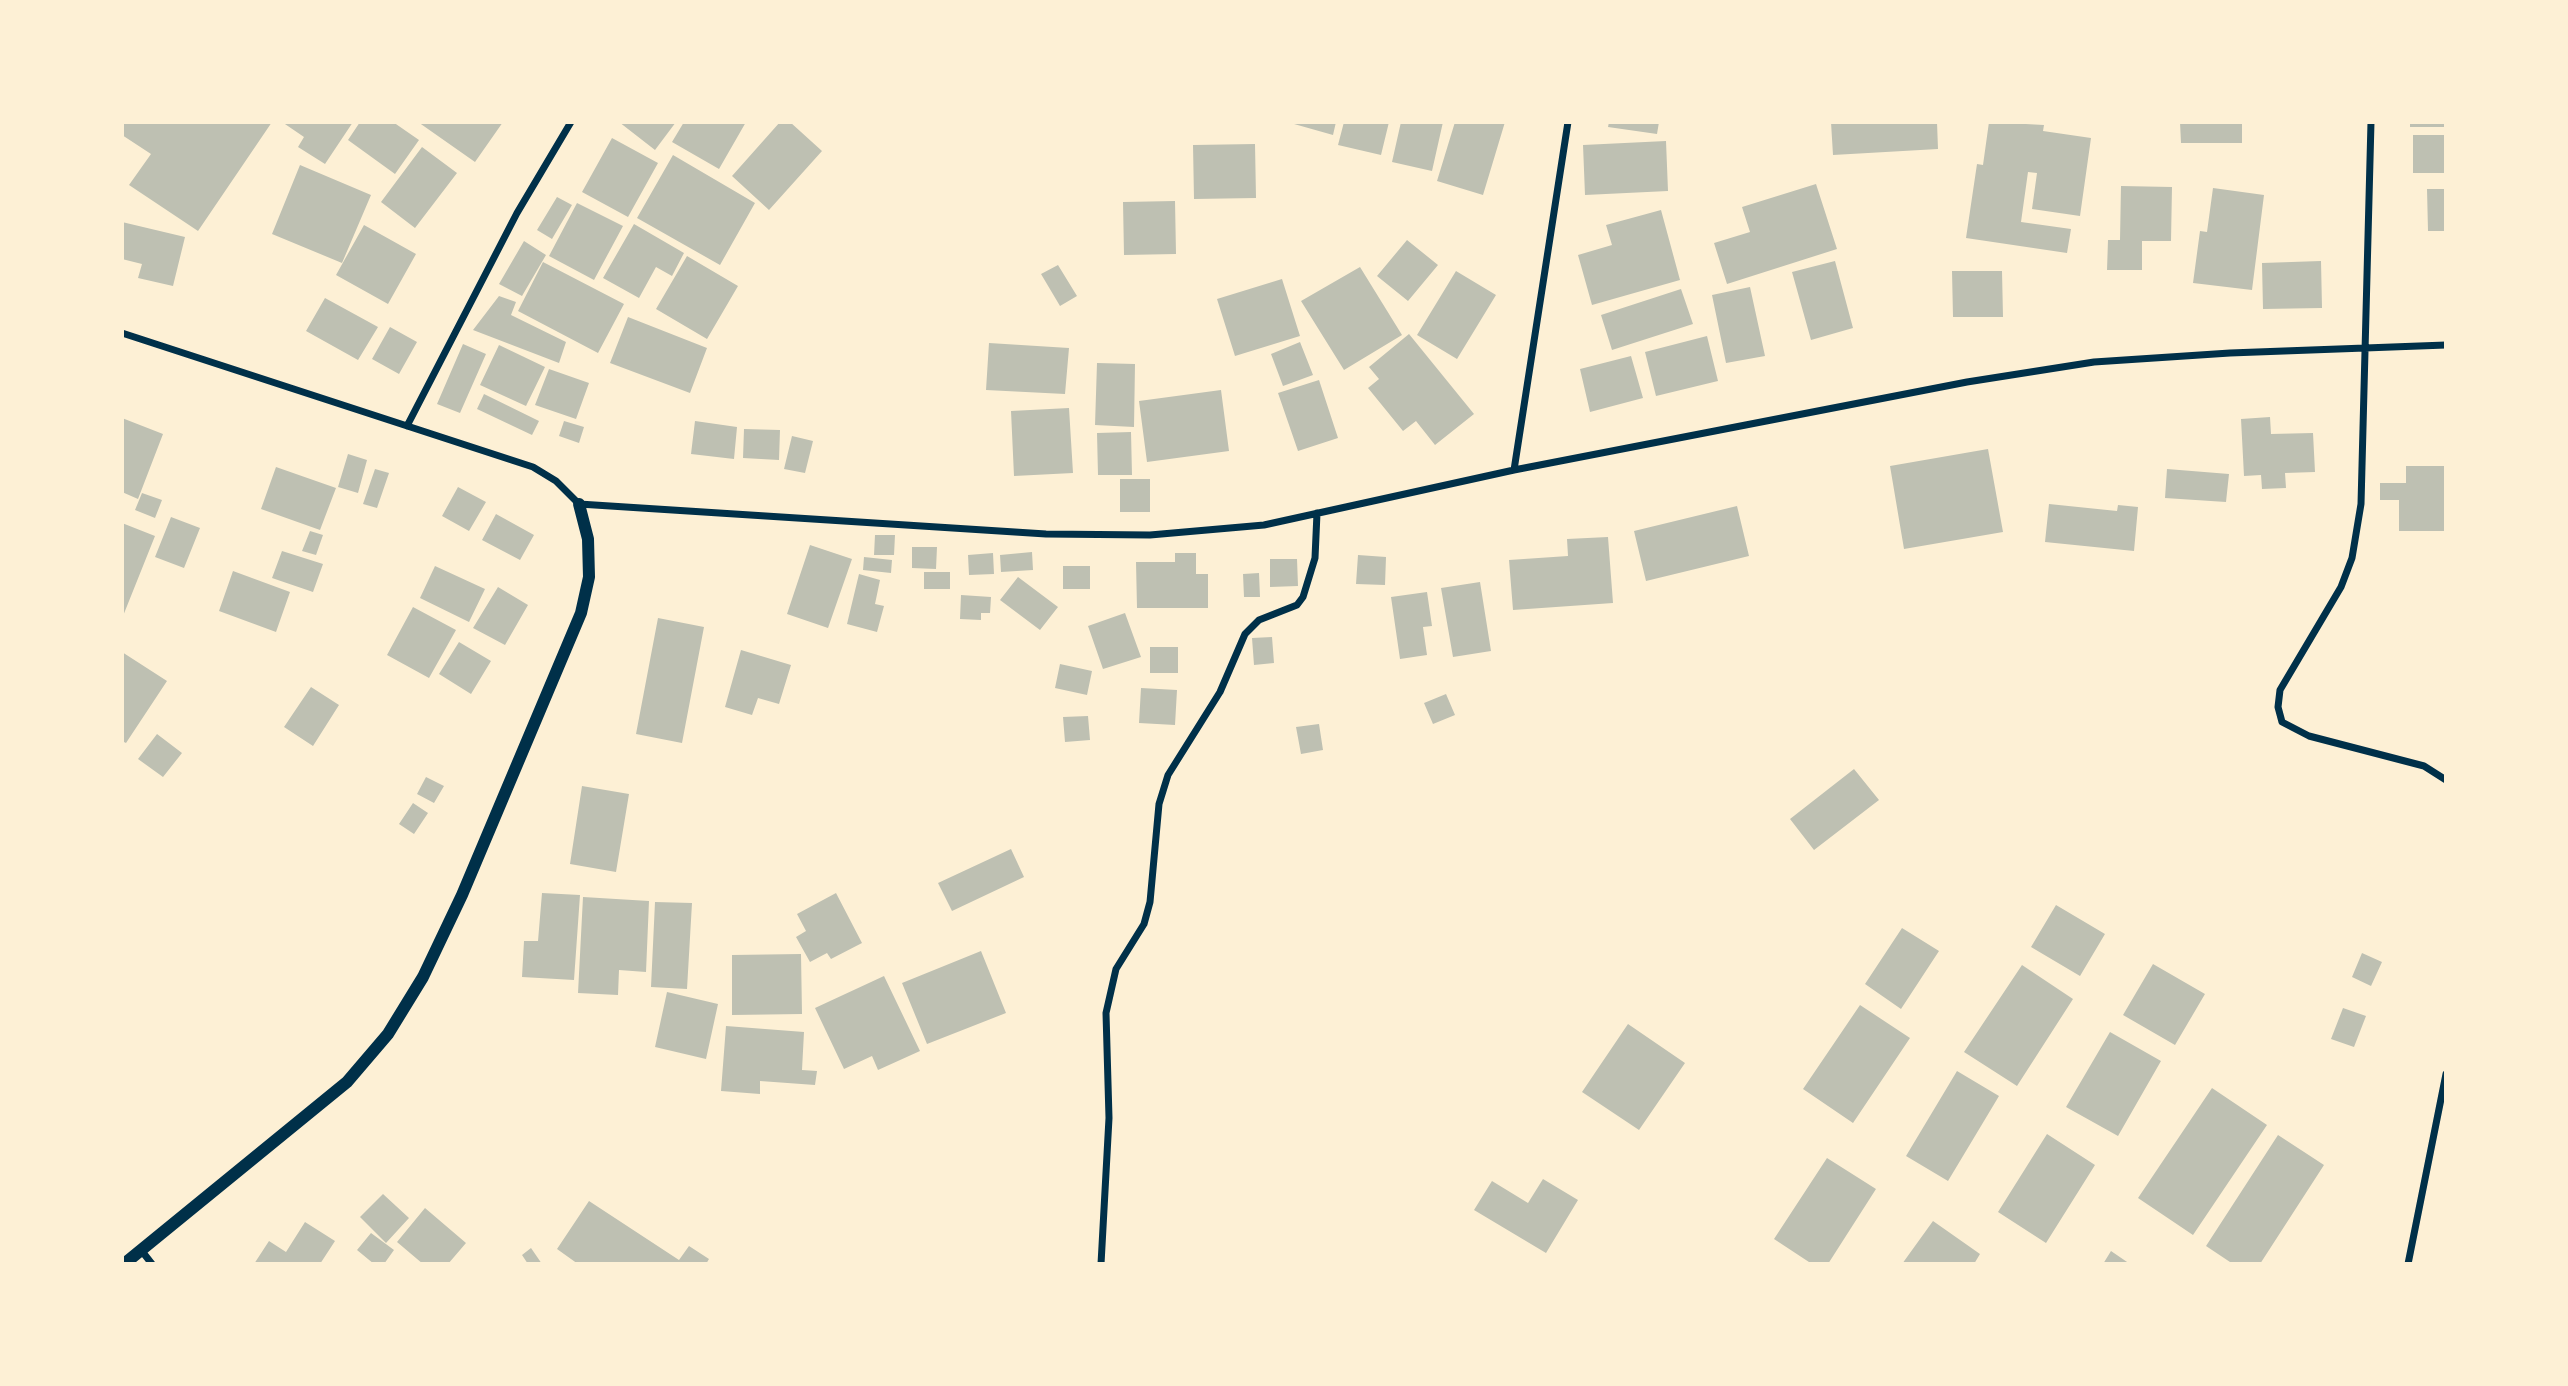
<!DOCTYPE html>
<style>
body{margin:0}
#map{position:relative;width:2568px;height:1386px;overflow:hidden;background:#fdf0d5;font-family:Overpass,sans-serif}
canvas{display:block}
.frame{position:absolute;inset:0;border:124px solid #fdf0d5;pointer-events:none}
</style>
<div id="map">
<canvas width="2568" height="1386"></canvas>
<div class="frame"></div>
</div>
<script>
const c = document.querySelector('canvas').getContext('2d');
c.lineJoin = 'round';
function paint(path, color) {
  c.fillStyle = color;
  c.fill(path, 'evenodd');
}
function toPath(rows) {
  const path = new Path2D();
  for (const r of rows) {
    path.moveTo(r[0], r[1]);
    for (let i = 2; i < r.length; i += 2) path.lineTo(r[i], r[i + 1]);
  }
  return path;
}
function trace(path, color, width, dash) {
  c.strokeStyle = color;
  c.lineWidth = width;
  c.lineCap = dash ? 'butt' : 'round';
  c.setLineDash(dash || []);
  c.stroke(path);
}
const building = toPath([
 [122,122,272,122,198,231,129,185,151,154,122,135],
 [282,122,353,122,325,164,298,147,304,137],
 [360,122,393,122,419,140,395,174,348,140],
 [418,122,503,122,475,162],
 [619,122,676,122,655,150],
 [684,122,746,122,719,169,672,142],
 [780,122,790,122,822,151,769,210,732,176],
 [1287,122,1336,122,1333,135],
 [1344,122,1389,122,1381,155,1338,145],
 [1401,122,1443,122,1432,171,1392,162],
 [1455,122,1505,122,1483,195,1437,181],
 [1609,122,1659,122,1657,134,1608,127],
 [1831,122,1937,122,1938,149,1833,155],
 [1989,122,2044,125,2043,131,2091,138,2080,216,2032,209,2037,173,2028,172,2021,222,2071,229,2067,253,1966,238,1977,164,1983,165],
 [2180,122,2242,122,2242,143,2181,143],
 [2410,122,2446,122,2446,127,2410,127],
 [2413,135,2446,135,2446,173,2413,173],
 [612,138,658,163,628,217,582,192],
 [1666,141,1668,191,1585,195,1583,145],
 [1255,144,1256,198,1194,199,1193,145],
 [422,147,457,173,415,228,381,202],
 [673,155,755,203,720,265,637,218],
 [300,165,371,195,342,263,272,234],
 [1816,184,1837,249,1727,284,1714,243,1750,232,1742,207],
 [2121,186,2172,187,2171,241,2142,241,2142,270,2107,270,2108,240,2120,240],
 [2213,188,2264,195,2252,290,2193,283,2200,231,2207,232],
 [2427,189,2446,189,2446,231,2428,231],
 [557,197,572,205,552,239,537,230],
 [1175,201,1176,254,1124,255,1123,202],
 [577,203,623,226,594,280,549,256],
 [1661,210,1680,280,1592,305,1578,255,1612,245,1606,225],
 [122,222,185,237,173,286,138,278,142,264,122,259],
 [634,224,684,253,672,276,656,267,639,298,603,278],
 [364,225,416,254,388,304,336,275],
 [1407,240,1438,265,1408,301,1377,276],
 [524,241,546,255,522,296,499,284],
 [687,256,738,286,707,339,656,309],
 [1835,261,1853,328,1811,340,1792,272],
 [2321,261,2322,308,2263,309,2262,263],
 [543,262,624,304,598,353,518,311],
 [1058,265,1077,296,1060,306,1041,274],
 [1360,267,1402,335,1344,370,1301,301],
 [1456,271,1496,295,1457,359,1417,335],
 [1952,271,2002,271,2003,317,1953,317],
 [1282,279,1300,336,1235,356,1217,299],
 [1750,287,1765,356,1726,363,1712,295],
 [1681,289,1693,324,1612,350,1601,315],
 [499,296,516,302,511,315,566,342,559,363,473,330],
 [325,298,378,327,358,360,306,331],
 [628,317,707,348,690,393,610,363],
 [390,327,417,342,399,374,372,359],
 [1409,334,1474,414,1435,445,1416,421,1403,431,1368,388,1379,379,1369,367],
 [1707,336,1718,381,1656,396,1645,352],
 [1300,342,1313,375,1283,386,1271,354],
 [989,343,1069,348,1065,394,986,390],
 [463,344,486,354,460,413,437,404],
 [499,345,545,367,526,406,480,385],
 [1631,356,1643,398,1590,412,1580,369],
 [1097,363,1135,364,1134,427,1095,425],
 [549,369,589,383,576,419,535,405],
 [1319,380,1338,438,1298,451,1278,393],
 [1221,390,1229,451,1147,462,1139,401],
 [484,394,539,421,532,435,477,409],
 [1069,408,1073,473,1014,476,1011,411],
 [2270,417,2271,434,2313,433,2315,472,2285,473,2286,488,2262,489,2261,475,2244,476,2241,419],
 [122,418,163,434,138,499,122,492],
 [564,421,584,427,579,443,559,436],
 [695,421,737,427,734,459,691,454],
 [744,429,780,430,779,460,743,458],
 [1131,432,1132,475,1098,475,1097,433],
 [792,436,813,441,805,473,784,469],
 [1988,449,2003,532,1904,549,1890,466],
 [348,454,367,460,358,493,338,487],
 [2406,466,2446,466,2446,531,2399,531,2399,500,2380,500,2380,483,2406,483],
 [276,467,336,488,320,530,261,509],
 [375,469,389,473,377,508,363,504],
 [2167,469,2229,474,2226,502,2165,498],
 [1120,479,1150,479,1150,512,1120,512],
 [458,487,486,502,469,531,442,516],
 [142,493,162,500,155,518,135,510],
 [2049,504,2117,511,2118,505,2138,507,2134,551,2045,542],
 [1737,506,1749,556,1646,581,1634,531],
 [496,514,534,535,520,560,482,540],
 [171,517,200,528,184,568,155,557],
 [122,523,155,536,123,616,122,616],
 [310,531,323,535,316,555,302,551],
 [875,535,895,535,894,555,874,555],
 [1608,537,1613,603,1513,610,1509,560,1568,556,1567,539],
 [810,545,852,559,828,628,787,614],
 [912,547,937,547,936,569,912,568],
 [282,551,323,564,313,592,272,578],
 [1032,552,1033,570,1001,572,1000,555],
 [993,553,994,574,969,575,968,555],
 [1175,553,1196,553,1196,574,1208,574,1208,608,1137,608,1136,562,1175,562],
 [1358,555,1386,557,1385,585,1356,584],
 [864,557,892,560,891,573,863,570],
 [1270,559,1297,559,1298,586,1270,587],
 [435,566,485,589,469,622,420,598],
 [1063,566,1090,566,1090,589,1063,589],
 [233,571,290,592,276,632,219,611],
 [924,572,950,572,950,589,924,589],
 [1259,573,1260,597,1244,597,1243,574],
 [859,574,880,580,875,604,884,606,877,632,847,624],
 [1018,577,1058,607,1040,630,1000,600],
 [1480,582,1491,651,1453,657,1441,588],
 [498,587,528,605,505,645,473,628],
 [1427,592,1432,626,1423,627,1427,655,1400,659,1391,597],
 [961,595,991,597,990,613,981,613,981,620,960,619],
 [413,607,456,630,429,678,387,655],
 [1125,613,1141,657,1103,669,1088,626],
 [658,618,704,627,682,743,636,734],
 [1272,637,1274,663,1254,665,1252,638],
 [459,642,491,661,471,694,439,674],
 [1150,647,1178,647,1178,673,1150,673],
 [741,650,791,665,779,704,758,698,752,715,725,707],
 [122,652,167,681,126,743,122,741],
 [1060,664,1092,671,1087,695,1055,688],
 [311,687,339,705,313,746,284,727],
 [1141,688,1177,690,1175,725,1139,723],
 [1446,694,1455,715,1433,724,1424,703],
 [1088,716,1090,740,1065,742,1063,717],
 [1319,724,1323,750,1301,754,1296,727],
 [157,734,182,753,163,777,138,759],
 [1854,769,1879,800,1814,850,1790,819],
 [426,777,444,786,434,803,417,794],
 [582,786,629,794,616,872,570,864],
 [413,803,428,813,414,834,399,824],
 [1011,849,1024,877,952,911,938,883],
 [542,893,580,895,574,980,522,977,524,941,538,941],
 [836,893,862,943,831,959,827,953,810,962,796,937,806,931,797,914],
 [583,897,649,901,646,972,619,970,618,995,578,993],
 [655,902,692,903,687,989,651,987],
 [2056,905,2105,934,2080,976,2031,947],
 [1902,928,1939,951,1901,1009,1865,984],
 [981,951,1006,1013,927,1044,902,983],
 [2362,953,2382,962,2371,986,2352,977],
 [801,954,802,1014,732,1015,732,955],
 [2153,964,2205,994,2175,1045,2123,1015],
 [2022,965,2073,999,2017,1086,1964,1052],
 [884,976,920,1051,878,1070,872,1056,844,1069,815,1008],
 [667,992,718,1004,706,1059,655,1047],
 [1860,1005,1910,1038,1853,1123,1803,1089],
 [2343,1008,2366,1016,2354,1047,2331,1039],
 [1628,1024,1685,1063,1639,1130,1582,1092],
 [726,1026,804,1032,802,1070,817,1071,815,1085,760,1081,760,1094,721,1091],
 [2110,1032,2161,1061,2118,1136,2066,1107],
 [1957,1071,1999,1096,1948,1181,1906,1156],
 [2212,1088,2267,1125,2193,1235,2138,1198],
 [2047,1134,2095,1165,2046,1243,1998,1212],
 [2278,1135,2324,1165,2260,1264,2233,1264,2206,1246],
 [1827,1158,1876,1189,1828,1264,1812,1264,1774,1239],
 [1543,1179,1578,1200,1546,1253,1474,1210,1492,1181,1528,1203],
 [383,1194,409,1218,386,1243,360,1217],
 [589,1201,679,1260,689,1246,709,1259,706,1264,578,1264,557,1249],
 [425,1208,466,1243,448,1264,423,1264,397,1242],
 [1933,1221,1980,1254,1974,1264,1902,1264],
 [305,1222,335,1241,320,1264,254,1264,269,1241,286,1252],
 [371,1233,394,1250,384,1264,374,1264,357,1250],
 [531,1248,542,1264,528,1264,522,1255],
 [2111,1251,2130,1264,2103,1264]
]);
const minor = toPath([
 [2371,122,2361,504,2352,558,2341,587,2280,690,2278,707,2282,722,2309,736,2424,766,2446,780],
 [122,333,533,467,556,481,579,504,1046,534,1150,535,1264,525,1514,470,1967,382,2094,362,2230,353,2446,345],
 [407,426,517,213,571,122],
 [1514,470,1568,122],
 [141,1250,152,1264],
 [1101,1264,1109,1118,1106,1013,1116,969,1144,924,1150,902,1159,804,1168,775,1220,692,1245,634,1259,620,1297,605,1303,597,1315,558,1317,513],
 [2408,1264,2446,1074]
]);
const tertiary = toPath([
 [124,1264,347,1082,388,1034,423,977,462,895,581,613,589,577,588,539,579,504]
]);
paint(building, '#bec0b2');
trace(minor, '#003049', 7);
trace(tertiary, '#003049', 12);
</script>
